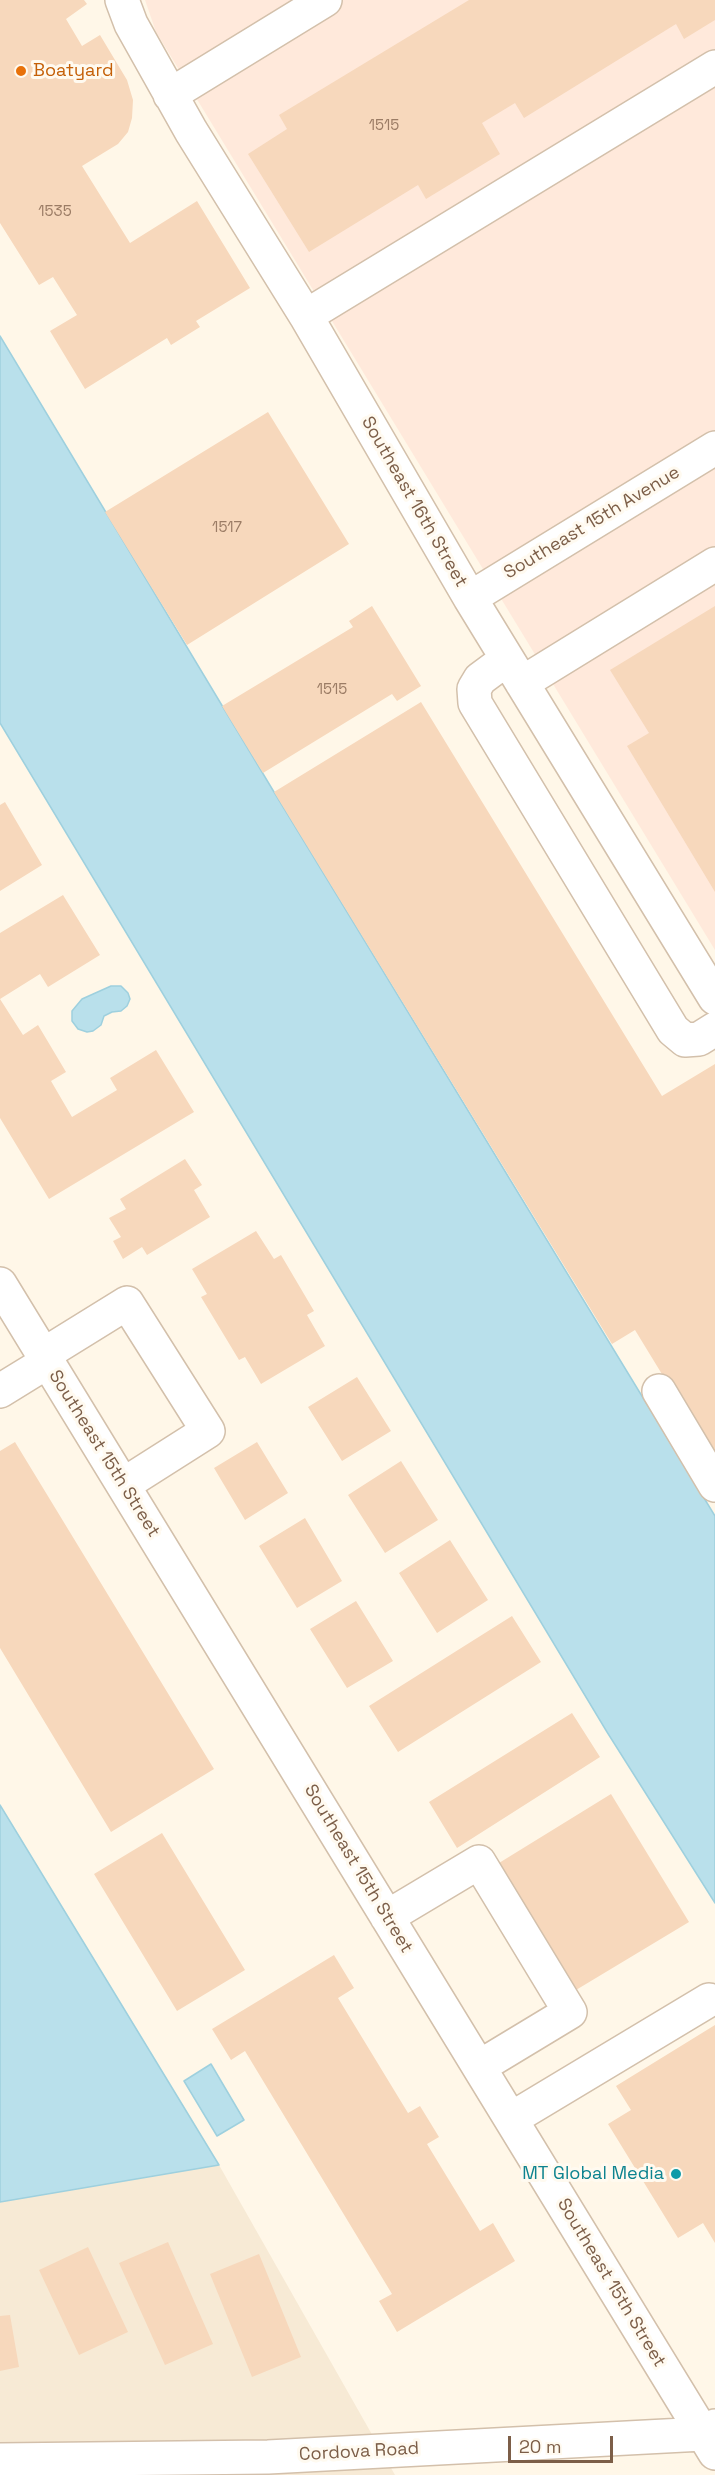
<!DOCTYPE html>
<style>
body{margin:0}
#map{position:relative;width:715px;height:2475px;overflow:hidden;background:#fff7e8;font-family:"Space Grotesk",sans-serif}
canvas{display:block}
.scale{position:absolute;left:508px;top:2436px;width:105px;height:27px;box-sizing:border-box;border:3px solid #7c5e48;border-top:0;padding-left:8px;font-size:18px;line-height:21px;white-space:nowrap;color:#7c5e48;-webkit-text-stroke:4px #fffaf0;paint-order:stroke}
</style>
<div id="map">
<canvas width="715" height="2475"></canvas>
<div class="scale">20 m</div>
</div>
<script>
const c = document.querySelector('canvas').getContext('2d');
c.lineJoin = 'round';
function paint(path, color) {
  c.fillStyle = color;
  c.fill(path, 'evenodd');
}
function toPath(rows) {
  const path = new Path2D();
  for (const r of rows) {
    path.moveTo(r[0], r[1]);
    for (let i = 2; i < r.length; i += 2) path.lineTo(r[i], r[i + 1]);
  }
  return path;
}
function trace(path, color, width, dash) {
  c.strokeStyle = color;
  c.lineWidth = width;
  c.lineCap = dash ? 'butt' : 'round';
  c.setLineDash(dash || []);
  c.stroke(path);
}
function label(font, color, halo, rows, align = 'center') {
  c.font = font + ' "Space Grotesk",sans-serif';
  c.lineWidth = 6;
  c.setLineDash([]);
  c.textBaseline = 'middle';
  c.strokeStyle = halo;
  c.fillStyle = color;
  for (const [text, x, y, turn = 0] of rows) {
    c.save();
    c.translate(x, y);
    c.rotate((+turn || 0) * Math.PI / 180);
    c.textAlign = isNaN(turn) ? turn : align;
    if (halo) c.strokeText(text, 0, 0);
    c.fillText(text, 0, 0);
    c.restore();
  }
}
const residential = toPath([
 [219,2165,395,2475,0,2475,0,2202]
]);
const commercial = toPath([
 [145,0,715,0,715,950,156,32]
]);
const water = toPath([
 [0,336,274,792,715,1516,715,1903,607,1732,0,723,0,336],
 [111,986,121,986,128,993,130,999,127,1006,121,1011,112,1012,104,1016,101,1025,93,1031,87,1032,78,1029,72,1021,72,1011,82,999,111,986],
 [0,1805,219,2165,0,2202,0,1805],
 [211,2064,244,2120,217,2136,184,2081,211,2064]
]);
const building = toPath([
 [0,0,84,0,87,4,66,19,82,46,100,35,127,80,133,100,132,118,128,132,118,144,82,166,130,243,197,201,250,288,196,321,200,327,171,345,167,338,85,389,50,331,77,315,53,277,39,285,0,223],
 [469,0,715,0,715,20,684,39,676,24,524,118,515,103,482,123,500,154,426,199,418,185,309,252,248,154,287,129,279,115],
 [268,412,349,544,187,645,105,512],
 [372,606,421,686,397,701,392,694,263,773,222,706,353,627,349,621],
 [715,606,715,892,627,746,649,733,610,670],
 [421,702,662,1096,715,1064,715,1461,635,1330,612,1344,274,792],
 [5,802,42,865,0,891,0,805],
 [63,895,100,955,48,987,40,974,0,999,23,1035,38,1025,66,1072,51,1081,72,1117,117,1090,110,1078,156,1050,194,1112,49,1199,0,1118,0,933],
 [185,1159,202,1185,194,1190,210,1217,147,1255,142,1247,123,1259,113,1241,121,1237,109,1218,126,1209,120,1199],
 [256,1231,274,1259,281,1255,314,1311,307,1315,325,1346,261,1384,245,1357,239,1360,201,1297,207,1294,192,1269],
 [357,1377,391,1431,342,1461,308,1407],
 [15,1442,214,1769,111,1832,0,1648,0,1451],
 [257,1442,288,1493,245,1520,214,1468],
 [401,1461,438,1520,385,1553,348,1495],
 [305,1518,342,1581,297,1608,259,1546],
 [450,1540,488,1600,437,1633,399,1573],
 [356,1601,393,1661,347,1688,310,1629],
 [512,1616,541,1662,398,1752,369,1706],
 [572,1713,600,1757,457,1848,429,1802],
 [611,1794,689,1922,576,1990,499,1863],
 [162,1833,245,1970,177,2011,94,1874],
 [334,1955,354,1988,338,1998,408,2113,420,2106,439,2137,427,2144,480,2231,493,2223,515,2261,397,2332,379,2301,392,2294,245,2051,231,2060,212,2029],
 [715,2025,715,2243,703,2223,678,2238,608,2124,631,2110,616,2086],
 [168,2242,213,2344,165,2365,119,2263],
 [88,2247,128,2332,79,2355,39,2270],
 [259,2254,301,2357,252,2377,210,2274],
 [10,2315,19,2367,0,2371,0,2316]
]);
const minor = toPath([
 [122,0,131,24,191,131,306,316,470,598,715,998],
 [170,95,325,0],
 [306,316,715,67],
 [470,598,715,448],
 [507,659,480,679,474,689,475,703,673,1030,685,1040,699,1039,715,1029],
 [522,683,715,564],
 [0,1284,715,2453],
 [43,1355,127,1303,208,1431,123,1485],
 [0,1391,47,1362],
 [659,1391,715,1485],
 [387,1917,479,1862,570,2012,479,2067],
 [511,2119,709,2000],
 [0,2460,268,2457,703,2434,715,2426]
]);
const markers = [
 [21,71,6,"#e8710a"],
 [676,2174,6,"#0f9aa8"]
];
const numberNames = [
 ["1515",384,126],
 ["1535",55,212],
 ["1517",227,528],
 ["1515",332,690]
];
const foodNames = [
 ["Boatyard",33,71]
];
const streetNames = [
 ["Southeast 16th Street",414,502,60],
 ["Southeast 15th Avenue",592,523,-31],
 ["Southeast 15th Street",104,1454,58],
 ["Southeast 15th Street",358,1869,59],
 ["Southeast 15th Street",611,2283,59],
 ["Cordova Road",359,2452,-3]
];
const cultureNames = [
 ["MT Global Media",664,2174]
];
paint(residential, '#f7ead5');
paint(commercial, '#ffe9db');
paint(water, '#b9e0eb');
trace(water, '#9ed0de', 1.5);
paint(building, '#f7d8bc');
trace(minor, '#d3c0ab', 36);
trace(minor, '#fff', 33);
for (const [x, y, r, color] of markers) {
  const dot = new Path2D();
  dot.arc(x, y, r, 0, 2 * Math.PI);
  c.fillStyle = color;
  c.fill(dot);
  trace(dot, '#fffaf0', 2);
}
label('15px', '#9b7c65', null, numberNames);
label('18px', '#c56008', '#fffaf0', foodNames, 'left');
label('18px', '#7c5e48', '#fffaf0', streetNames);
label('18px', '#0d838f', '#fffaf0', cultureNames, 'right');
</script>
